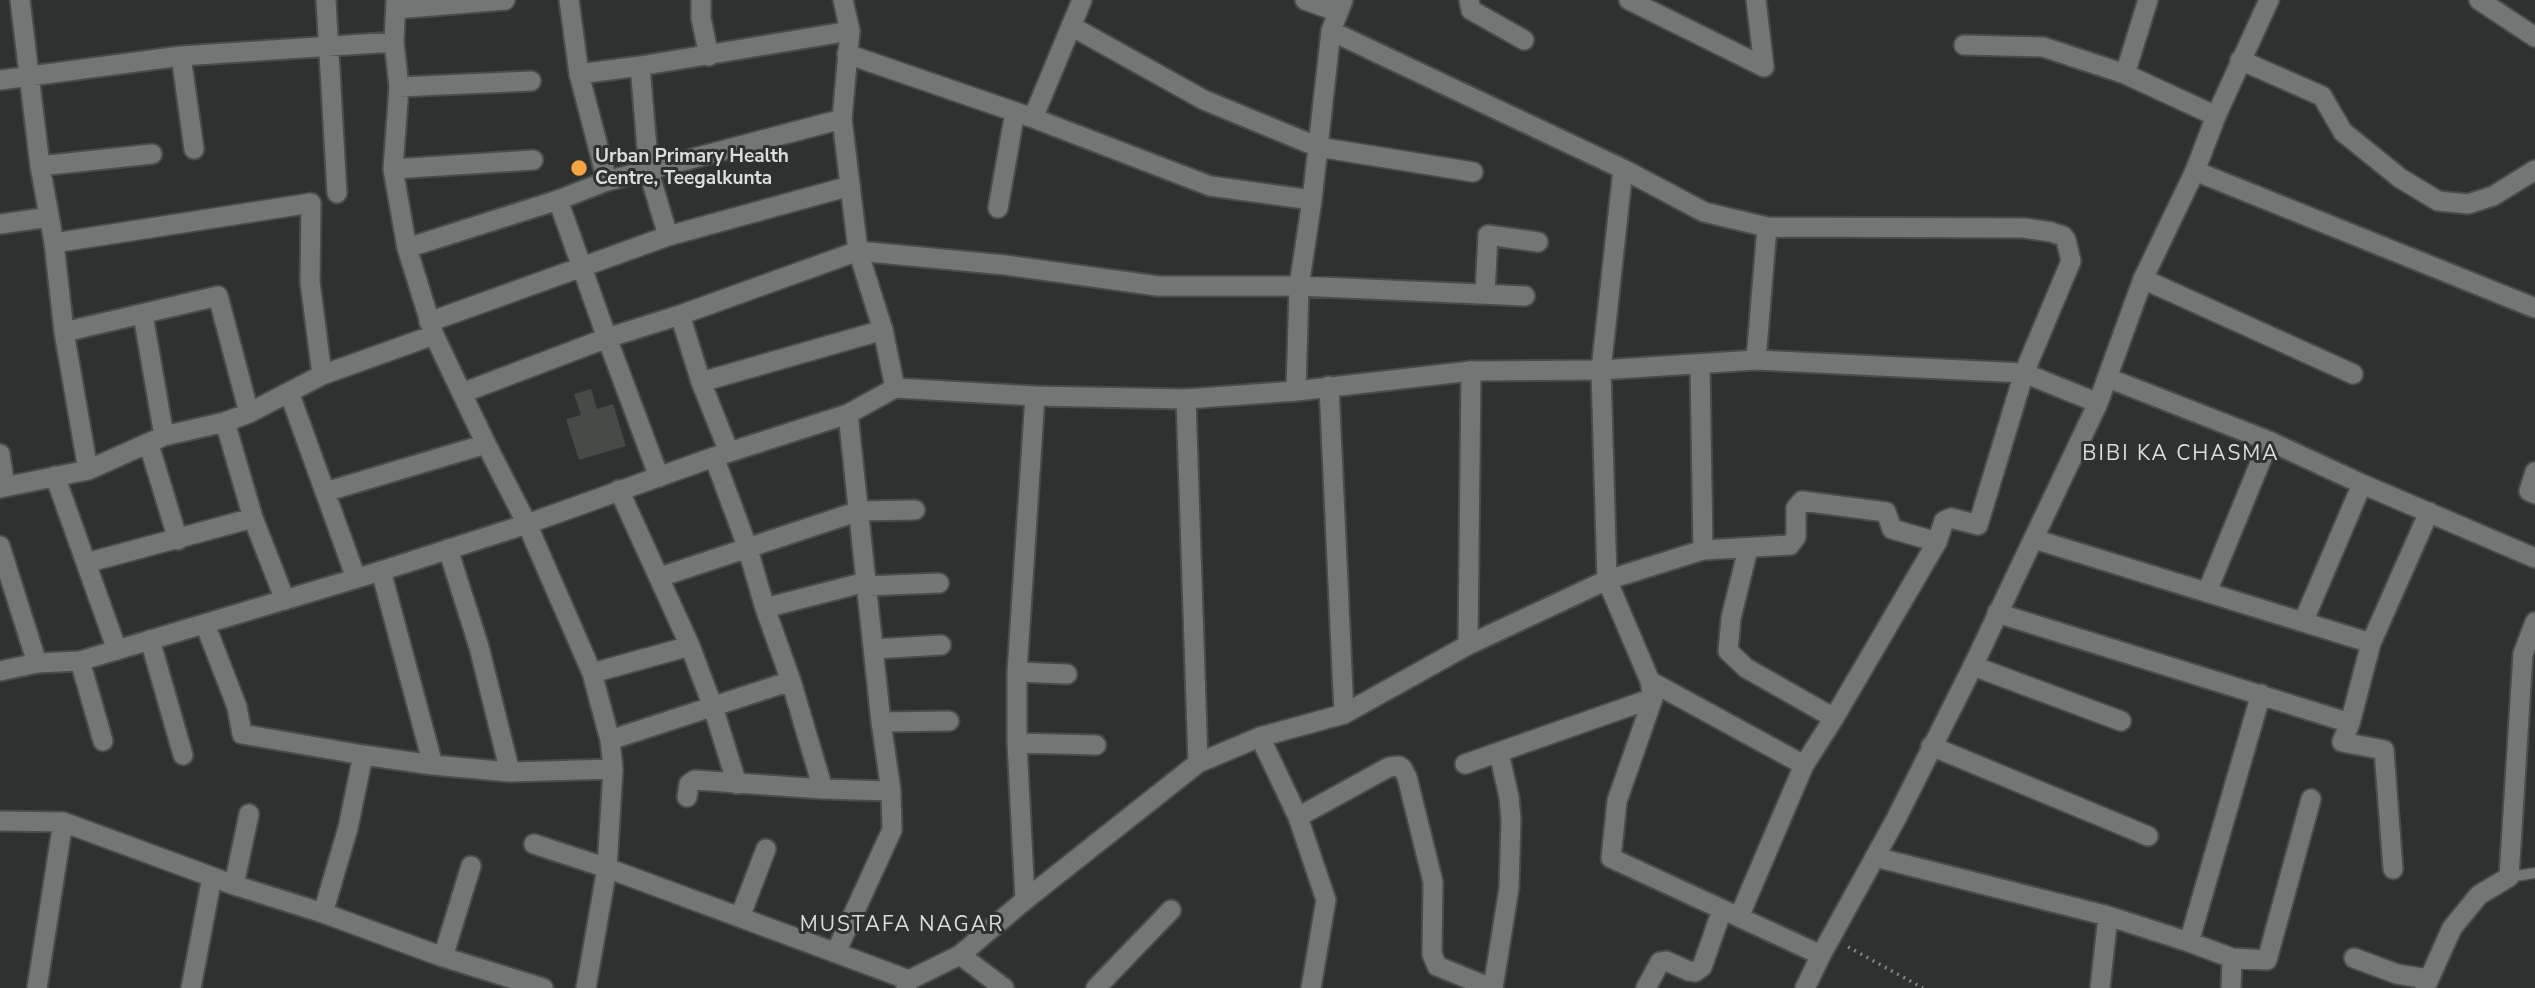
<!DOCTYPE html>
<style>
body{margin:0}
canvas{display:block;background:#2e312f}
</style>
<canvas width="2535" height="988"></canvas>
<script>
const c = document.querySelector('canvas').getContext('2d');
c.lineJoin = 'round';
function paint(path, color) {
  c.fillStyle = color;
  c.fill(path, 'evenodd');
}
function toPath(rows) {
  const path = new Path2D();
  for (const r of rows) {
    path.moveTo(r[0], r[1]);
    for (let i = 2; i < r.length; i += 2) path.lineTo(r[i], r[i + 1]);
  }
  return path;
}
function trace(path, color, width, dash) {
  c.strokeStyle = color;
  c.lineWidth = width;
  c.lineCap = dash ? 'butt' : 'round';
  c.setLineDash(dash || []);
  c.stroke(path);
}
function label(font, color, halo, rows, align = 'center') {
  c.font = font + ' "Nunito Sans",sans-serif';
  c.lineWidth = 6;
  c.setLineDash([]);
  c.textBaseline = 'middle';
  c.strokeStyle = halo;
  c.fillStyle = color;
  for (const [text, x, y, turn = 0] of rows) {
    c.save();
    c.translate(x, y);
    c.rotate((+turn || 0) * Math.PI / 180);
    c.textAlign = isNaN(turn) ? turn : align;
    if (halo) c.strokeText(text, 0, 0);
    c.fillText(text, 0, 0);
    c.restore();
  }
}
const building = toPath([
 [591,389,597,409,613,404,626,446,579,460,566,419,581,415,574,394]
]);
const path = toPath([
 [1848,947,1923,988]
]);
const service = toPath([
 [2509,877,2535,873]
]);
const minor = toPath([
 [326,0,337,193],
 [396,0,394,42,399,87,393,169,407,248,434,335,486,444,527,524,592,673,610,740,613,769,607,868,586,988],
 [569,0,579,74,607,181],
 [701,0,701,18,709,56],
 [1305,0,1338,12],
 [1469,0,1471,10,1524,40],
 [1629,0,1764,67],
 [1756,0,1764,67],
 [2479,0,2535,37],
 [396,9,505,0],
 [1071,26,1204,100,1318,147,1473,172],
 [1331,31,1623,169,1704,212,1767,227,2024,228,2051,232,2063,236,2066,240,2071,261,2024,373,1978,525,1951,518,1944,521,1937,542,1834,718,1804,765,1739,917],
 [1964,45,2043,47,2125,74,2216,116],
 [847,54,1033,118,1210,186,1312,200],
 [181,56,194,149],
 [2240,60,2322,96,2343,132,2400,178,2438,201,2468,204,2493,196,2535,170],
 [579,74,640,66],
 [2125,74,2148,0],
 [0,80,181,56,394,42],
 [399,87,531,81],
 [1033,118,1082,0],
 [40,166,152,154],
 [393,169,533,160],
 [1623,169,1601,370,1607,580,1650,681,1653,698,1617,801,1611,858,1821,955],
 [2195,171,2535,308],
 [558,200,607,338,659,477],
 [998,208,1015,112],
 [0,224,49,217],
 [668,236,649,172,640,66,850,31],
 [54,243,311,203,310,282,322,375],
 [407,248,558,200,607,181,842,119],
 [2143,279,2353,374],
 [1485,294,1488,235,1538,242],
 [143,315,164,436],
 [680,315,701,382,729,452],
 [429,322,668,236,850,186],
 [64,332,218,296,249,413],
 [1756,360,1767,227],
 [1700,364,1703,550],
 [2108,378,2269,441,2362,484,2535,558],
 [701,382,883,330],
 [1329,386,1344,714],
 [1296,391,1299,286,1312,200,1331,31,1343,0],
 [289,392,356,578],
 [462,393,607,338,680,315,858,251,1005,265,1158,286,1299,286,1525,296],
 [1186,399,1198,763],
 [225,422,253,518,285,600],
 [149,445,178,540],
 [0,454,5,487],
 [714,457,747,546,765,608,791,681,823,789],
 [88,470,164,436,225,422,249,413,322,375,434,335],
 [2535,472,2529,491,2535,494],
 [55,476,117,650],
 [0,488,88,470,64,332,54,243,40,166,20,0],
 [325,492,486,444],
 [2034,539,2371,643],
 [0,546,37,663],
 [448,549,479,647,510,772],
 [1748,549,1731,618,1728,651,1746,668,1834,718],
 [86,563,253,518],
 [381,571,433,765],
 [660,577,859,511,915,510],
 [866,586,939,583],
 [2207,592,2269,441],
 [765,608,866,582],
 [1997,613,2350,723],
 [2304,620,2362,484],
 [205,624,237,707,242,734,363,755],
 [150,640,183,755],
 [1468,645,1471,371],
 [690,646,713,707,737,784],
 [874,649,941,645],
 [80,661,103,741],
 [1973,666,2121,721],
 [1017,672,1067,674],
 [592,673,690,646,619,490],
 [1650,681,1804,765],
 [881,722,949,721],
 [1260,737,1298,817,1326,900,1311,988],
 [610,740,791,681],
 [1017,743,1096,745],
 [1931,746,2148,836],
 [1465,764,1653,698],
 [687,797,689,784,695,780,823,789,891,791],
 [1298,817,1389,767,1399,766,1402,768,1407,777,1433,882,1432,954,1437,966,1491,988],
 [0,821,63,822,234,885,323,913,443,957,543,988],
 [534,844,607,868,909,980],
 [1875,857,2108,916,2189,942,2232,958,2267,960,2311,799],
 [2393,869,2384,750,2342,742,2350,723,2371,643,2429,512],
 [234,885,249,814],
 [1025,900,1017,743,1017,672,1035,396],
 [323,913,348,828,363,755,433,765,510,772,613,769],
 [740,917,766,849],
 [2189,942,2261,694],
 [836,952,892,830,891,791,881,722,848,414],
 [960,955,1004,988],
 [443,957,471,866],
 [2354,958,2397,974,2428,979],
 [37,988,63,822],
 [191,988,212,877],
 [906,988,909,980,960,955,1025,900,1198,763,1260,737,1344,714,1468,645,1607,580,1703,550,1790,545,1796,537,1796,508,1802,501,1886,512,1892,529,1937,542],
 [1096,988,1171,910],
 [1493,988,1509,888,1511,820,1509,797,1499,753],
 [1646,988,1660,962,1666,961,1689,971,1695,972,1702,967,1722,910],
 [2100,988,2108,916],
 [2231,988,2232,958],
 [2425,988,2452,928,2479,895,2509,877,2523,654,2535,622]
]);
const tertiary = toPath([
 [843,0,850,31,842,119,858,251,883,330,895,388],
 [0,671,37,663,80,661,381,571,527,524,714,457,848,414,895,388,1035,396,1186,399,1296,391,1471,371,1601,370,1756,360,2024,373,2098,403],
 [1805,988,1821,955,1896,819,1973,666,2098,403,2143,279,2195,171,2216,116,2269,0]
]);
const markers = [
 [579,168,9,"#f3a443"]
];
const poiNames = [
 ["Urban Primary Health",595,157],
 ["Centre, Teegalkunta",595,179]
];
const neighbourhoodNames = [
 ["BIBI KA CHASMA",2181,455],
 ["MUSTAFA NAGAR",902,926]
];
paint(building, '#474a47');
trace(service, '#494c4a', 13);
trace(minor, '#494c4a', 23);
trace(tertiary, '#494c4a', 23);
trace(path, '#828583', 3.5, [2, 5]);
trace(service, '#727674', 10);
trace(minor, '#727674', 19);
trace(tertiary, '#727674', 19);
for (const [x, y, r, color] of markers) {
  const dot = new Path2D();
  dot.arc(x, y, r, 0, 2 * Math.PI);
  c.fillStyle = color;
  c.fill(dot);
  trace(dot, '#2e312f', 2.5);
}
label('bold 19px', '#dbdddc', '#2e312f', poiNames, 'left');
c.letterSpacing = '2px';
label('21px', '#dbdddc', '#2e312f', neighbourhoodNames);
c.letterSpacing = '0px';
</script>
